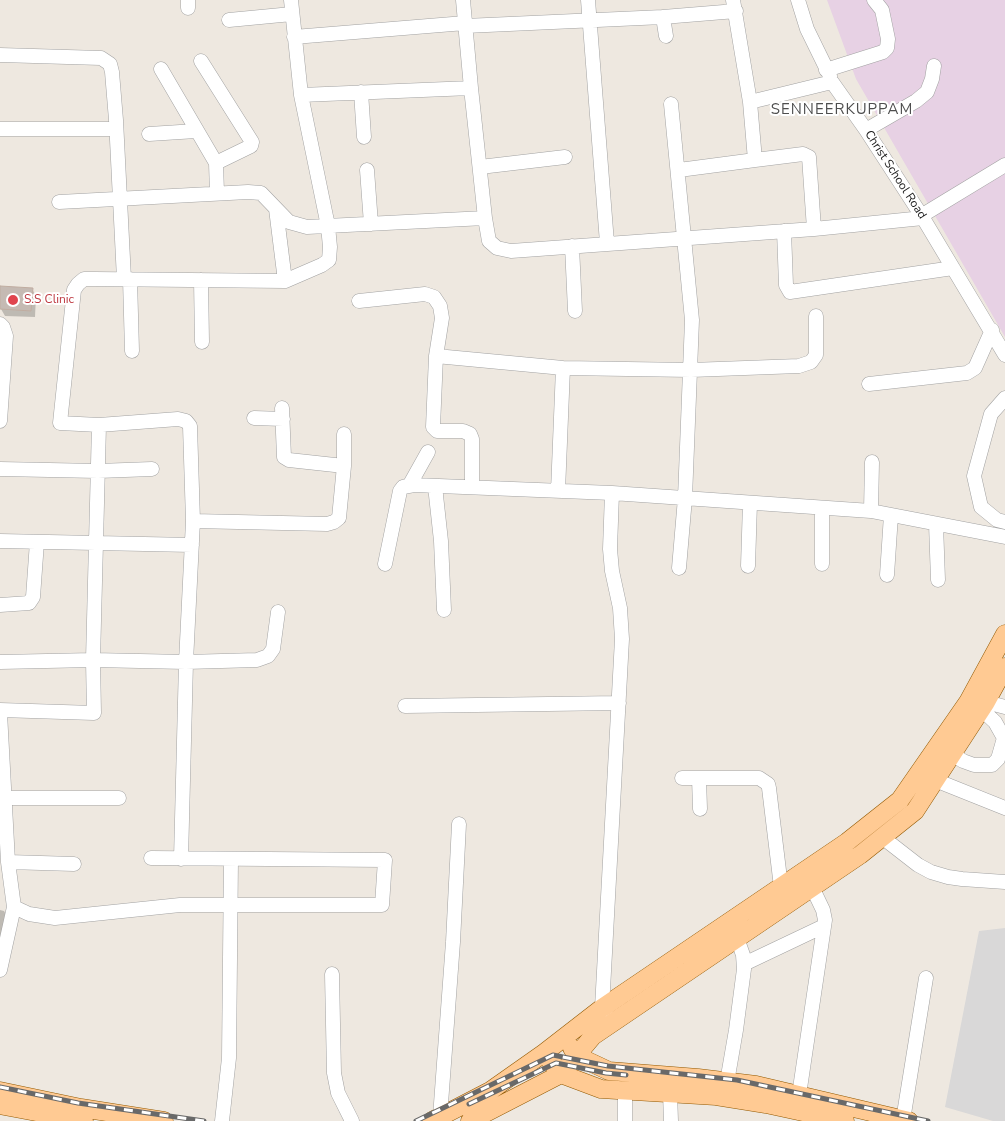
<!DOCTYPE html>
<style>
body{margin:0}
canvas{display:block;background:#eee8e0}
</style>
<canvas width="1005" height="1121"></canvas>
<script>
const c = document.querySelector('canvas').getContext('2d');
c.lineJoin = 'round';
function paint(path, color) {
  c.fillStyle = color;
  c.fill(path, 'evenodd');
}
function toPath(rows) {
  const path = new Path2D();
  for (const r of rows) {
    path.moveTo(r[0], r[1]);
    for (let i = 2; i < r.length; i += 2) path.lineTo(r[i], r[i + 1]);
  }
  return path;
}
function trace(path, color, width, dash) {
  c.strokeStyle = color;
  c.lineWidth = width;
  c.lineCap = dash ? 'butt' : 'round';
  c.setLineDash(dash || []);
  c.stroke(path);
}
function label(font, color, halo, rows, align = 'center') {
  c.font = font + ' "Nunito Sans",sans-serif';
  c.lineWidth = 4;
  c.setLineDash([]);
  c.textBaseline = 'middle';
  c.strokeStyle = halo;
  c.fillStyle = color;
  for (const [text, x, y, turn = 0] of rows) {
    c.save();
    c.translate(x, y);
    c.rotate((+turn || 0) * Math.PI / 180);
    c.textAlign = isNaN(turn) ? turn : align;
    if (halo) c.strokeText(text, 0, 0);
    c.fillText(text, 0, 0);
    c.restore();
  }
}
const residential = toPath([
 [1005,928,1005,1121,993,1121,945,1107,979,931]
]);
const industrial = toPath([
 [827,0,1005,0,1005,337,856,79]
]);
const shadow = toPath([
 [32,289,36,296,35,317,5,316,1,309],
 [0,910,4,911,8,918,3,938,0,937]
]);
const building = toPath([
 [0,286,33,288,31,311,0,309,0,286]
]);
const minor = toPath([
 [188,0,188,8],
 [463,0,471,88,485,218,489,241,497,248,511,251,814,229,923,218],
 [588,0,607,243],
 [733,0,750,102,832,82,866,130,923,218,1005,355],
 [798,0,807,29,830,76],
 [663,17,666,36],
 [229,20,292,14],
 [465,26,663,17,736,11],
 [294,37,465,23],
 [0,55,101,58,110,64,112,72,116,120,124,279],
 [201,61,252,142,251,146,216,163],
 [161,69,216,163,217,193],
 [826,70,883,52,887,48,888,39,882,10,874,0],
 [361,92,364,137],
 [301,95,471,88],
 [671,104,692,320,685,498,679,568],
 [0,129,116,129],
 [866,130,916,101,927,92,932,79,934,66],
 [149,134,196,131],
 [755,160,803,154,809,157,814,229],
 [480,167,565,157],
 [367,170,371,224],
 [679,170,755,160,750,102],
 [59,202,248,192,261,193,289,222,307,227,485,218],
 [276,209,285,281],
 [921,216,1005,165],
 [784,231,786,285,790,292,953,268],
 [572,246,575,311],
 [130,279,132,351],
 [201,280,202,342],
 [359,301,425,294,434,297,440,306,442,318,436,356,433,427,437,431,463,431,470,434,472,439,472,487],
 [0,324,3,327,6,336,0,421],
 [436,356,563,368,691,370,799,366,811,362,816,355,816,316],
 [869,384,967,373,975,368,992,330],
 [1005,398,991,414,974,476,981,507,997,520,1005,522],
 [282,408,284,457,289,460,344,466],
 [254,418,283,419],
 [0,469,98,471,152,469],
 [409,486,428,452],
 [435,486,441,541,444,610],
 [558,491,563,368],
 [822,508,822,564],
 [871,511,872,462],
 [193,521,327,524,334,522,339,518,344,466,344,434],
 [936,524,938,580],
 [0,541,192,545],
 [385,564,400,491,403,487,414,485,612,493,871,511,1005,537],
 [748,566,750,503],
 [887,575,891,515],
 [0,605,29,603,33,597,37,542],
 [0,662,93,660,186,662,257,660,268,656,273,649,278,612],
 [976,702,986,702,1005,707],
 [405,706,619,703],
 [0,710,94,713,93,660,99,425],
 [0,713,8,862],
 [952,754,963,761,974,765,992,765,998,759,1004,738,995,722,981,709],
 [682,778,759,778,768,784,769,788,781,887],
 [699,778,700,809],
 [935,780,1005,808],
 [0,798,119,798],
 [882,837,918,865,931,872,948,877,962,879,1005,882],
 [181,859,186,662,193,521,190,426,186,421,178,419,99,425,60,423,74,290,78,284,84,279,95,279,285,281,322,265,329,260,330,247,328,226,301,95,291,0],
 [74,864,8,862,14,907,29,914,55,918,180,905,382,905,385,860,151,858],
 [744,964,824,926],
 [0,970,14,907],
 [332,974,334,1073,338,1093,352,1121],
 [606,1014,602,1008,622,639,620,608,612,571,610,549,612,493],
 [727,1082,736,1030,744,969,743,955,737,938],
 [625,1091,625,1121],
 [670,1093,671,1121],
 [799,1095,825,920,823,910,812,887],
 [440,1117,453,942,459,824],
 [903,1120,926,978],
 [222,1121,229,1058,231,859]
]);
const major = toPath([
 [572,1048,577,1056,609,1071,698,1078,756,1085,909,1121],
 [544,1053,561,1074,601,1089,716,1096,766,1104,845,1121],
 [0,1091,81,1108,164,1121],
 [0,1105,84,1121],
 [432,1121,490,1091,544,1053,602,1008,847,842,900,800,968,702,1005,634],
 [470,1121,561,1074,593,1036,860,855,915,811,986,702,1005,667]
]);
const rail = toPath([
 [0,1087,78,1103,204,1121],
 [469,1104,556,1063,606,1073,626,1075],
 [416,1121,553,1055,608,1066,737,1080,928,1121]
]);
const markers = [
 [13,300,6,"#e0444e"]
];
const streetNames = [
 ["Christ School Road",895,175,57]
];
const healthNames = [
 ["S.S Clinic",24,300]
];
const quarterNames = [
 ["SENNEERKUPPAM",842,110]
];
paint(residential, '#d9d8d8');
paint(industrial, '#e7d1e4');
paint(shadow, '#0003');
paint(building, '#c5bab3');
trace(building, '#c0ada1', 1);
trace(minor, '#a2a2a2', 15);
trace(major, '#925900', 19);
trace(minor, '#fff', 14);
trace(major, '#ffca93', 18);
trace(rail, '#696969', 5);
trace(rail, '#fff', 3, [9]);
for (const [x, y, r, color] of markers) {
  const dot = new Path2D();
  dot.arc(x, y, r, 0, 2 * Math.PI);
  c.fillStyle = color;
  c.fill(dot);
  trace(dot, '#fff', 2);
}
label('12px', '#1b1b1b', '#fff', streetNames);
label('12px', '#be3a42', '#fff', healthNames, 'left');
c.letterSpacing = '1px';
label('15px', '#4e4e4e', '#fff', quarterNames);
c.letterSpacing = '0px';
</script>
